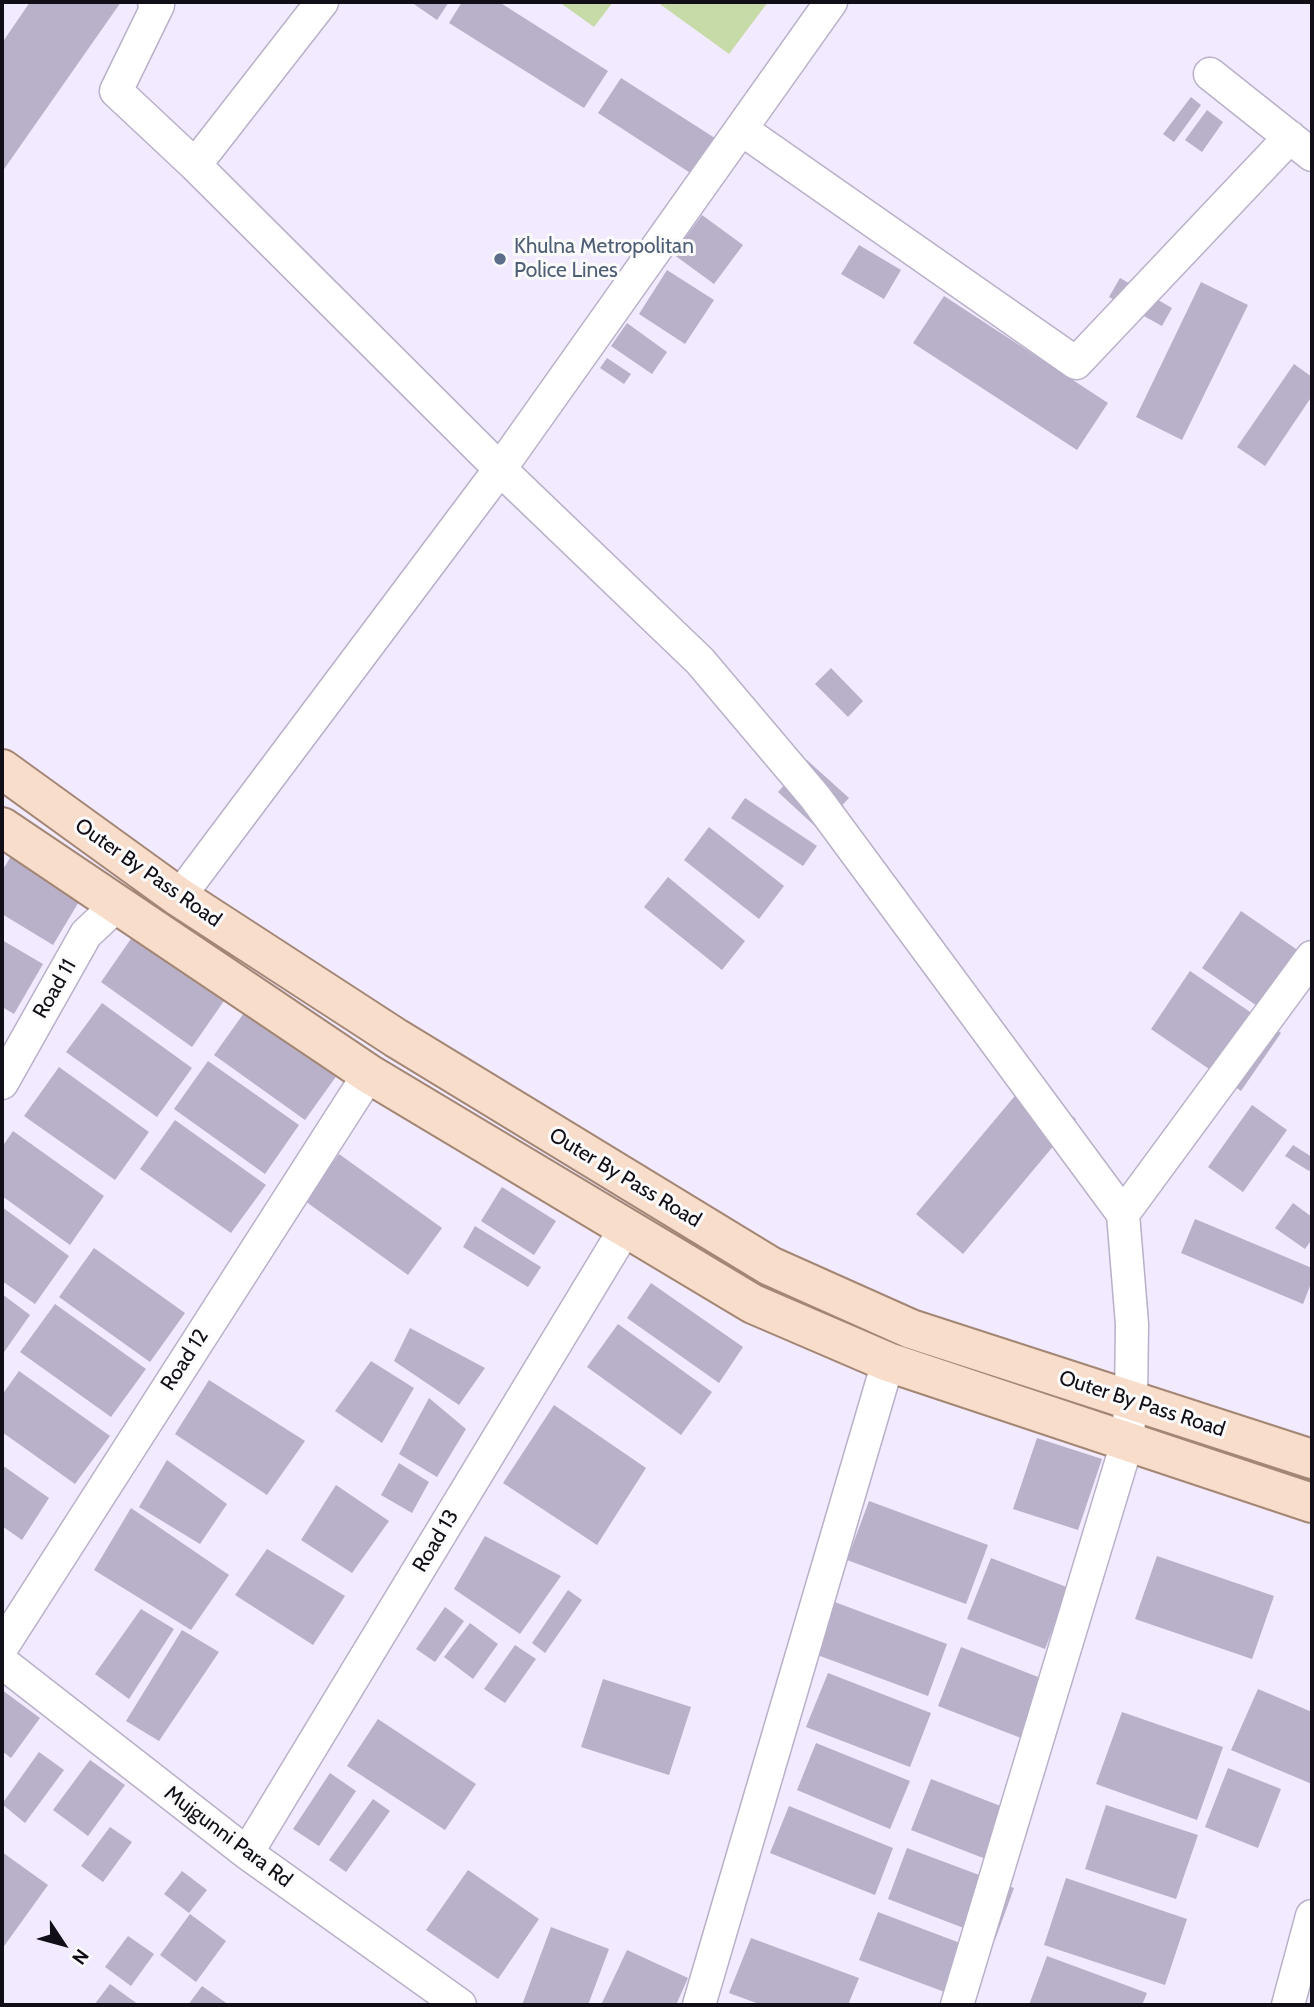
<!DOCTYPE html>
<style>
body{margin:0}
#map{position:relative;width:1314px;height:2007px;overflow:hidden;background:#f2eaff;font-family:Cabin,sans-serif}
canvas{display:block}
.frame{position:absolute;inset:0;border:4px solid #120e17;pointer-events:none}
.north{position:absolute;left:28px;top:1909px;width:70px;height:70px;-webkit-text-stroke:5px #fbfbfb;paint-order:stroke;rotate:126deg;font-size:19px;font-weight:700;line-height:28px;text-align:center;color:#120e17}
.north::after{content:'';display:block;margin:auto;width:24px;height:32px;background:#120e17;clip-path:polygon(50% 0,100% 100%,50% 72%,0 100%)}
</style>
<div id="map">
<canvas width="1314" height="2007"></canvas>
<div class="frame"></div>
<div class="north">N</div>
</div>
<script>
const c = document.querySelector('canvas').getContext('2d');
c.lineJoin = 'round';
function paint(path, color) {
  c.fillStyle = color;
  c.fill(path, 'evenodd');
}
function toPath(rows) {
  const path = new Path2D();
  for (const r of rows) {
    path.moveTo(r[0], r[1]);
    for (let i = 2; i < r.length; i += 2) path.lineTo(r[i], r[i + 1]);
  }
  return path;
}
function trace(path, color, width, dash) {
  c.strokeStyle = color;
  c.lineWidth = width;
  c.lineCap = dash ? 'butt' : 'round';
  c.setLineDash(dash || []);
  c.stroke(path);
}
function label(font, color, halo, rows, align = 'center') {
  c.font = font + ' Cabin,sans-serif';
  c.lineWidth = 6;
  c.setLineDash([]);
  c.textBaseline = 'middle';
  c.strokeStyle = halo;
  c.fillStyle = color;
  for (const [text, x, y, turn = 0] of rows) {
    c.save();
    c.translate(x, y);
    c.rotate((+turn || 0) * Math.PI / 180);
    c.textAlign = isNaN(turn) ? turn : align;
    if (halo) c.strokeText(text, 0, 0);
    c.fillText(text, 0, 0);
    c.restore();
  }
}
const green = toPath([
 [559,2,613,2,594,27],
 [657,2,768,2,729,54]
]);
const building = toPath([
 [30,2,121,2,2,172,2,43],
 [411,2,449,2,437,20],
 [462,2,499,2,608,71,584,108,449,23],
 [621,78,718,140,695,176,598,113],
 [1191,97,1201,105,1174,142,1163,134],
 [1207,110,1223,122,1202,152,1185,140],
 [702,215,743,245,714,284,673,254],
 [859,245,901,270,884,299,841,274],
 [667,270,714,300,685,344,639,314],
 [1120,278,1172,308,1162,326,1109,297],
 [1201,282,1248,305,1182,440,1136,417],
 [944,296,1108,403,1077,450,913,343],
 [627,323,667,352,652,374,611,346],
 [607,358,631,374,624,384,600,368],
 [1294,364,1312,377,1312,396,1265,466,1237,447],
 [831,668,863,701,848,717,815,684],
 [807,760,849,798,819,830,778,792],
 [745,798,817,846,803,866,731,818],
 [709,827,784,886,759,919,684,860],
 [13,853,83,895,53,945,2,914,2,871],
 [668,877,745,941,722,970,644,907],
 [1241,911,1312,960,1276,1019,1202,968],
 [135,933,226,998,192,1047,101,982],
 [2,940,43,964,14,1014,2,1007],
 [1190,971,1281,1033,1241,1091,1151,1029],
 [102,1003,192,1068,157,1117,66,1052],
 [249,1006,340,1071,305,1120,214,1055],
 [208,1061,299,1125,265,1174,174,1109],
 [59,1067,149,1132,115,1180,24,1116],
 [1029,1079,1076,1119,963,1254,916,1214],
 [1252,1105,1287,1130,1243,1192,1208,1167],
 [175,1120,266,1185,231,1233,140,1169],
 [13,1131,104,1196,70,1245,2,1196,2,1147],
 [1293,1145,1312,1157,1312,1167,1309,1171,1285,1156],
 [339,1154,442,1228,408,1275,305,1201],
 [502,1187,556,1221,534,1255,481,1221],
 [1293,1203,1312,1217,1312,1239,1305,1249,1275,1228],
 [2,1207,69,1256,35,1304,2,1281],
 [1195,1219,1312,1268,1312,1281,1303,1304,1181,1253],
 [475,1226,541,1267,528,1287,463,1247],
 [94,1248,185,1313,150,1362,59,1297],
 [651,1283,743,1347,719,1383,627,1318],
 [2,1294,30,1315,2,1355],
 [55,1304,146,1369,111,1417,20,1352],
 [618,1324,712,1392,681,1435,587,1367],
 [410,1328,485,1368,459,1405,394,1361],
 [371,1361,414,1388,382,1443,335,1411],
 [19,1371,110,1436,75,1484,2,1432,2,1395],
 [209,1380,305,1441,267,1495,175,1434],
 [429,1398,466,1429,437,1477,399,1454],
 [554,1405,646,1468,597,1545,503,1483],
 [1037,1438,1102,1459,1078,1530,1013,1509],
 [167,1460,227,1504,200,1544,139,1507],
 [399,1463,429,1482,412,1513,381,1495],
 [2,1465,49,1498,22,1540,2,1526],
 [336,1485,389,1521,352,1573,301,1540],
 [869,1501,988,1545,966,1604,847,1560],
 [131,1508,229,1575,191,1630,94,1570],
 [485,1536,561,1576,520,1634,454,1589],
 [267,1549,345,1596,313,1645,235,1595],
 [1157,1556,1274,1596,1252,1659,1135,1619],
 [991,1558,1069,1588,1045,1649,967,1619],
 [568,1590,582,1600,545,1653,532,1643],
 [832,1601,947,1644,928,1696,812,1653],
 [445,1607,464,1621,435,1662,416,1649],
 [141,1609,174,1629,129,1699,95,1674],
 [470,1623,498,1644,473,1679,444,1657],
 [182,1630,219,1652,159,1741,126,1721],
 [515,1645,536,1659,505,1703,484,1689],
 [961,1647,1069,1689,1047,1748,938,1706],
 [828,1673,931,1713,910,1767,806,1727],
 [603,1679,691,1707,669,1775,581,1747],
 [1258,1689,1312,1712,1312,1784,1231,1750],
 [2,1690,40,1718,11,1758,2,1751],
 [1122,1712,1223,1747,1197,1820,1096,1784],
 [378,1719,476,1784,445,1830,347,1766],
 [816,1743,910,1781,890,1829,797,1790],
 [39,1752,64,1770,25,1823,2,1804],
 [90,1760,125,1785,88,1836,53,1810],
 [1228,1768,1281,1789,1258,1848,1205,1827],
 [330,1773,356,1791,319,1846,293,1829],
 [931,1779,1029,1817,1009,1868,911,1830],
 [373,1799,390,1811,346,1872,329,1860],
 [1106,1805,1198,1835,1176,1899,1085,1869],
 [789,1806,893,1848,875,1895,770,1853],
 [110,1827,132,1842,103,1882,81,1866],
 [907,1848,1014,1888,995,1940,888,1899],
 [2,1852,48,1885,2,1949],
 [468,1870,539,1919,498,1979,426,1930],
 [182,1871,207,1890,189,1913,164,1894],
 [1066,1878,1187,1919,1165,1985,1044,1945],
 [878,1912,984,1952,966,2000,859,1960],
 [190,1914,226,1941,196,1982,160,1955],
 [551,1927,609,1949,588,2005,522,2005],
 [128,1936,154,1954,131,1986,105,1967],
 [751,1938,859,1978,848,2005,762,2005,729,1993],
 [627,1950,688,1978,676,2005,601,2005],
 [1047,1956,1147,1993,1142,2005,1029,2005],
 [110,1984,139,2005,94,2005],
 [202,1986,229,2005,188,2005]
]);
const street = toPath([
 [154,2,158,5,116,91,195,165],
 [322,2,195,165,500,469,700,661,815,797,1123,1214],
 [1210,74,1312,155],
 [741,129,1076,363,1290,137],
 [179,897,500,469,831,2],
 [2,1083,86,934,118,904],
 [2,1647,369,1074],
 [2,1662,247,1853,460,2005],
 [247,1853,625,1229],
 [699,2005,888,1362],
 [957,2005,1127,1443,1131,1400,1132,1324,1123,1214,1312,957],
 [1288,2005,1312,1916]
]);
const primary = toPath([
 [2,769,179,897,396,1038,770,1266,911,1329,1312,1459],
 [2,827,369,1074,753,1304,888,1362,1312,1503]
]);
const markers = [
 [500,259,7,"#5c6f8a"]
];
const serviceNames = [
 ["Khulna Metropolitan",514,247],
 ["Police Lines",514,271]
];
const streetNames = [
 ["Outer By Pass Road",148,873,35],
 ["Road 11",55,989,-60],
 ["Outer By Pass Road",625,1178,31],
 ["Road 12",185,1360,-57],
 ["Outer By Pass Road",1142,1404,18],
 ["Road 13",436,1541,-59],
 ["Mujgunni Para Rd",228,1837,37]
];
paint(green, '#c6dba8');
paint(building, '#b9b0c9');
trace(street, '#b9b0c9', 35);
trace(primary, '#a38674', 42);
trace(street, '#fff', 32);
trace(primary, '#f7ddca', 38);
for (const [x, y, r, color] of markers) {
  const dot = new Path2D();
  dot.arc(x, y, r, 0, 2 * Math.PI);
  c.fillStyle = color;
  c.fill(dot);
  trace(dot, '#fbfbfb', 2.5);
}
label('21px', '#4e5e75', '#fbfbfb', serviceNames, 'left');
label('21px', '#120e17', '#fbfbfb', streetNames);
</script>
